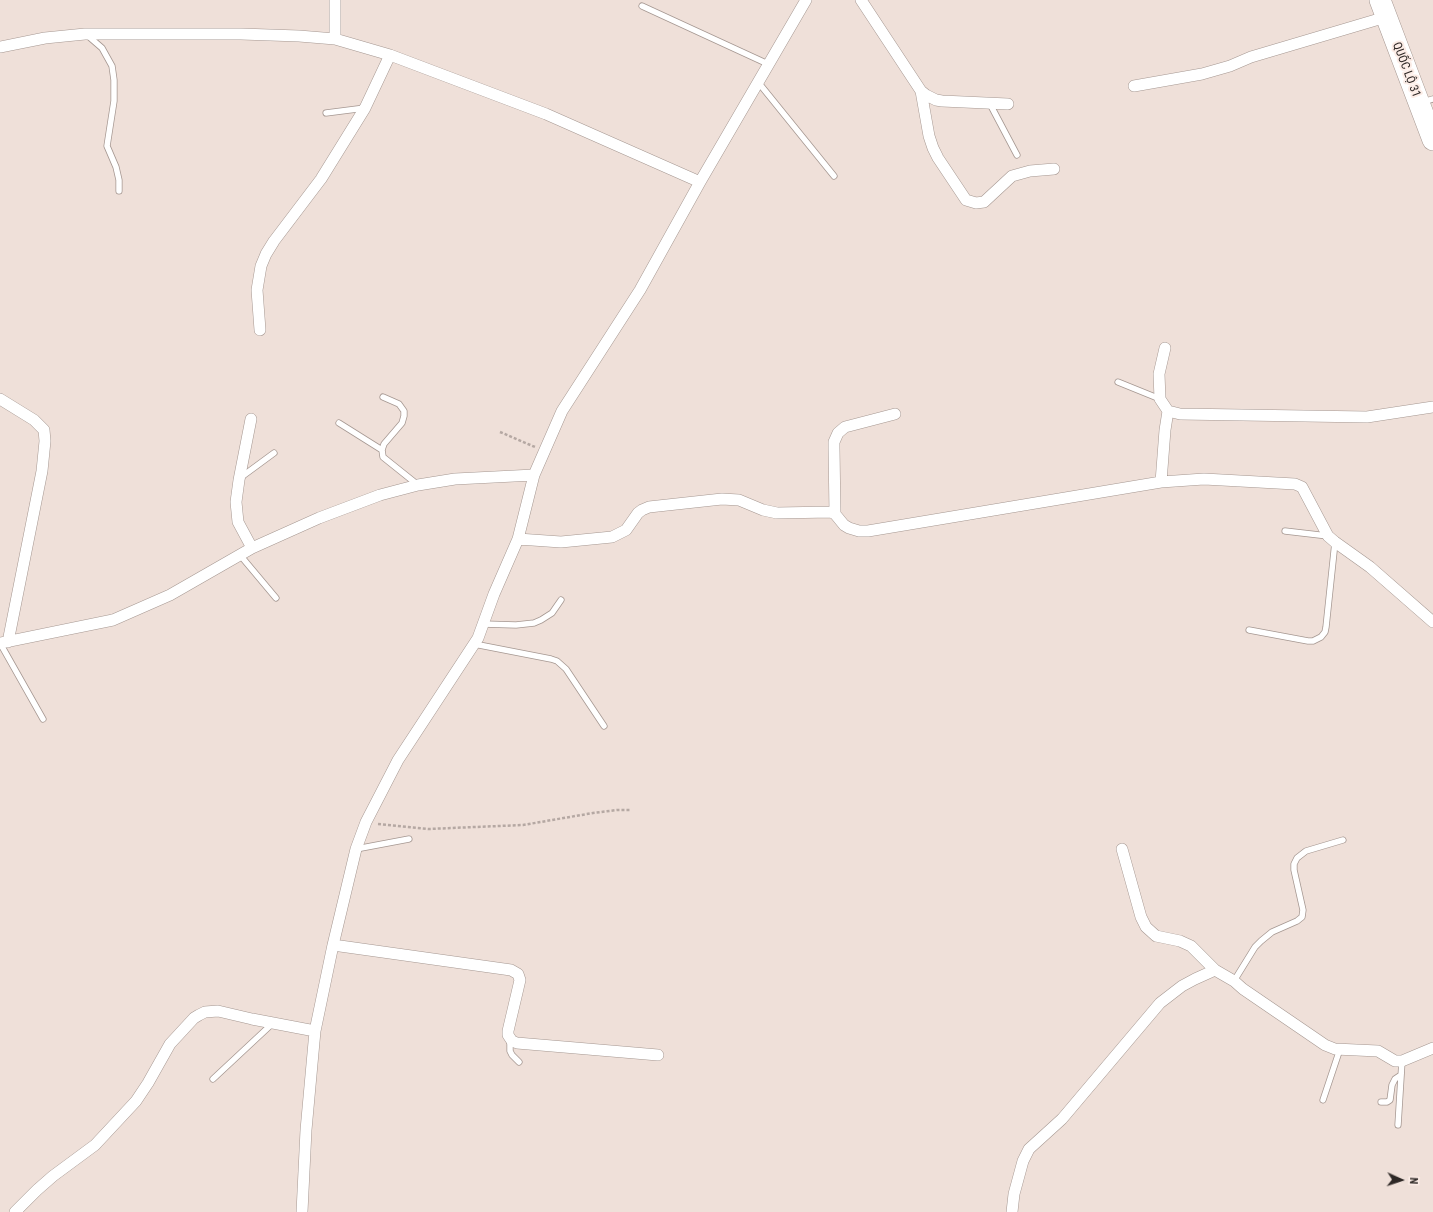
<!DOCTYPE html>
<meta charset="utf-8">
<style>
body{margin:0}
#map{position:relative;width:1433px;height:1212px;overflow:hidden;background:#efe0d9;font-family:"Roboto Condensed",sans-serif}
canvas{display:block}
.north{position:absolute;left:1381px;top:1160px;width:40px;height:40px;-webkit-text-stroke:3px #fcede7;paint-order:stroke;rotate:93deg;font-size:11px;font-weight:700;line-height:16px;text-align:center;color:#2e2826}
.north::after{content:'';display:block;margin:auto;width:14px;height:18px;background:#2e2826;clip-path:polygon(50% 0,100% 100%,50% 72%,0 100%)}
</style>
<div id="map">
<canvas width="1433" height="1212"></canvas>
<div class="north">N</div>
</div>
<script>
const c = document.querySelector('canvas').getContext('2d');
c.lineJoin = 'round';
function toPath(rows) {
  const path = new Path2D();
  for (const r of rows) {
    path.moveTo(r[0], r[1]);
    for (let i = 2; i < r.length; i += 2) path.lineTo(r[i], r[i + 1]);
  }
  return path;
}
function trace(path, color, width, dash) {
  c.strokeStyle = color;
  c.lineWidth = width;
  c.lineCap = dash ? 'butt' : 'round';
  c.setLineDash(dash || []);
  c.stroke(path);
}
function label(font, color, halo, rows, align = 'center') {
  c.font = font + ' "Roboto Condensed",sans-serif';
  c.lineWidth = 4;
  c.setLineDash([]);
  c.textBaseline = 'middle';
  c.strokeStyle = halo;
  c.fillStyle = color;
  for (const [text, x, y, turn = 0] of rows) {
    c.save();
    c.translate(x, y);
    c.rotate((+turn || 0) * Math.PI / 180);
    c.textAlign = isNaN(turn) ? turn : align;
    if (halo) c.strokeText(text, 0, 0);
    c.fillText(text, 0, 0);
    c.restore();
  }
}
const path = toPath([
 [500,432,535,447],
 [378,824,428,829,523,825,593,813,617,810,630,810]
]);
const lane = toPath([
 [642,6,768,64],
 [87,35,102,48,112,66,114,80,114,101,107,146,116,167,119,180,119,191],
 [758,82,834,176],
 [1423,102,1433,99],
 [990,104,1017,155],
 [326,113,365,108],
 [1118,382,1160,399],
 [383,397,399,404,404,411,404,416,402,423,384,444,382,450,383,457,418,485],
 [339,423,382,450],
 [240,478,274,453],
 [1285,531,1328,536],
 [240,555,276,598],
 [483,624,516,625,534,623,541,620,552,613,561,600],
 [1249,630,1308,641,1313,641,1321,637,1325,632,1326,627,1335,542],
 [0,643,43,719],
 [474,644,551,659,557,661,566,669,604,726],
 [356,849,409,839],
 [1234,981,1255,947,1261,941,1272,932,1297,921,1302,917,1303,910,1294,870,1294,864,1297,858,1306,851,1343,840],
 [510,1040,510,1051,512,1055,519,1062],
 [213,1079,273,1023],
 [1323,1100,1340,1049],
 [1381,1102,1387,1102,1390,1100,1392,1085,1395,1079,1401,1075],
 [1398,1125,1402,1061]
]);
const street = toPath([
 [335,0,335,39],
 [861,0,921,91,926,95,936,100,942,101,1008,104],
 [0,47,45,38,85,34,241,34,299,36,335,39,390,55,546,114,700,182],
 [1134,86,1202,74,1230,66,1251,57,1386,17],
 [921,91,929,136,933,148,938,158,966,200,976,203,984,202,1012,176,1030,171,1054,169],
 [260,330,257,290,261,266,266,254,274,241,321,179,365,108,390,55],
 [1165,348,1159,374,1160,399,1168,411,1180,414,1367,417,1433,407],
 [0,399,34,420,44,430,45,441,42,471,8,642],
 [251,419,239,480,236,502,238,522,252,548],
 [1161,482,1165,430,1168,411],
 [835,514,834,448,834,442,838,433,845,427,895,414],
 [518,539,561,542,612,537,626,530,638,513,642,510,649,507,722,499,739,500,763,510,777,513,831,512,835,514,844,525,849,528,859,531,868,531,1161,482,1204,479,1295,484,1302,487,1328,536,1335,542,1370,567,1433,622],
 [0,643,113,620,170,595,252,548,319,518,380,495,418,485,455,479,534,475],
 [1122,849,1141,917,1146,927,1156,936,1180,941,1191,946,1215,970],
 [333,945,511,970,518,974,520,980,508,1031,508,1035,512,1041,517,1043,658,1055],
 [15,1212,37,1190,53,1176,95,1145,136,1101,148,1083,170,1044,194,1018,199,1015,205,1012,218,1011,252,1019,315,1031],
 [302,1212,306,1130,315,1031,333,945,356,849,366,822,398,760,478,638,494,594,518,539,534,475,562,411,640,290,700,182,806,0],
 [1012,1212,1014,1194,1023,1161,1029,1149,1062,1119,1160,1003,1182,986,1195,979,1215,970,1234,981,1243,989,1325,1045,1335,1049,1378,1051,1395,1061,1402,1061,1433,1048]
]);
const highway = toPath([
 [1380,0,1433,140]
]);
const streetNames = [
 ["QUỐC LỘ 31",1406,70,69]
];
trace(lane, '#a59791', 7);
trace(street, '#a59791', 12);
trace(highway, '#a59791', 22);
trace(path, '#b5a8a3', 2.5, [3, 2]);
trace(lane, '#fff', 5.5);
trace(street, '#fff', 11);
trace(highway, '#fff', 21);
label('12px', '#2e2826', '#fcede7', streetNames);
</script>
